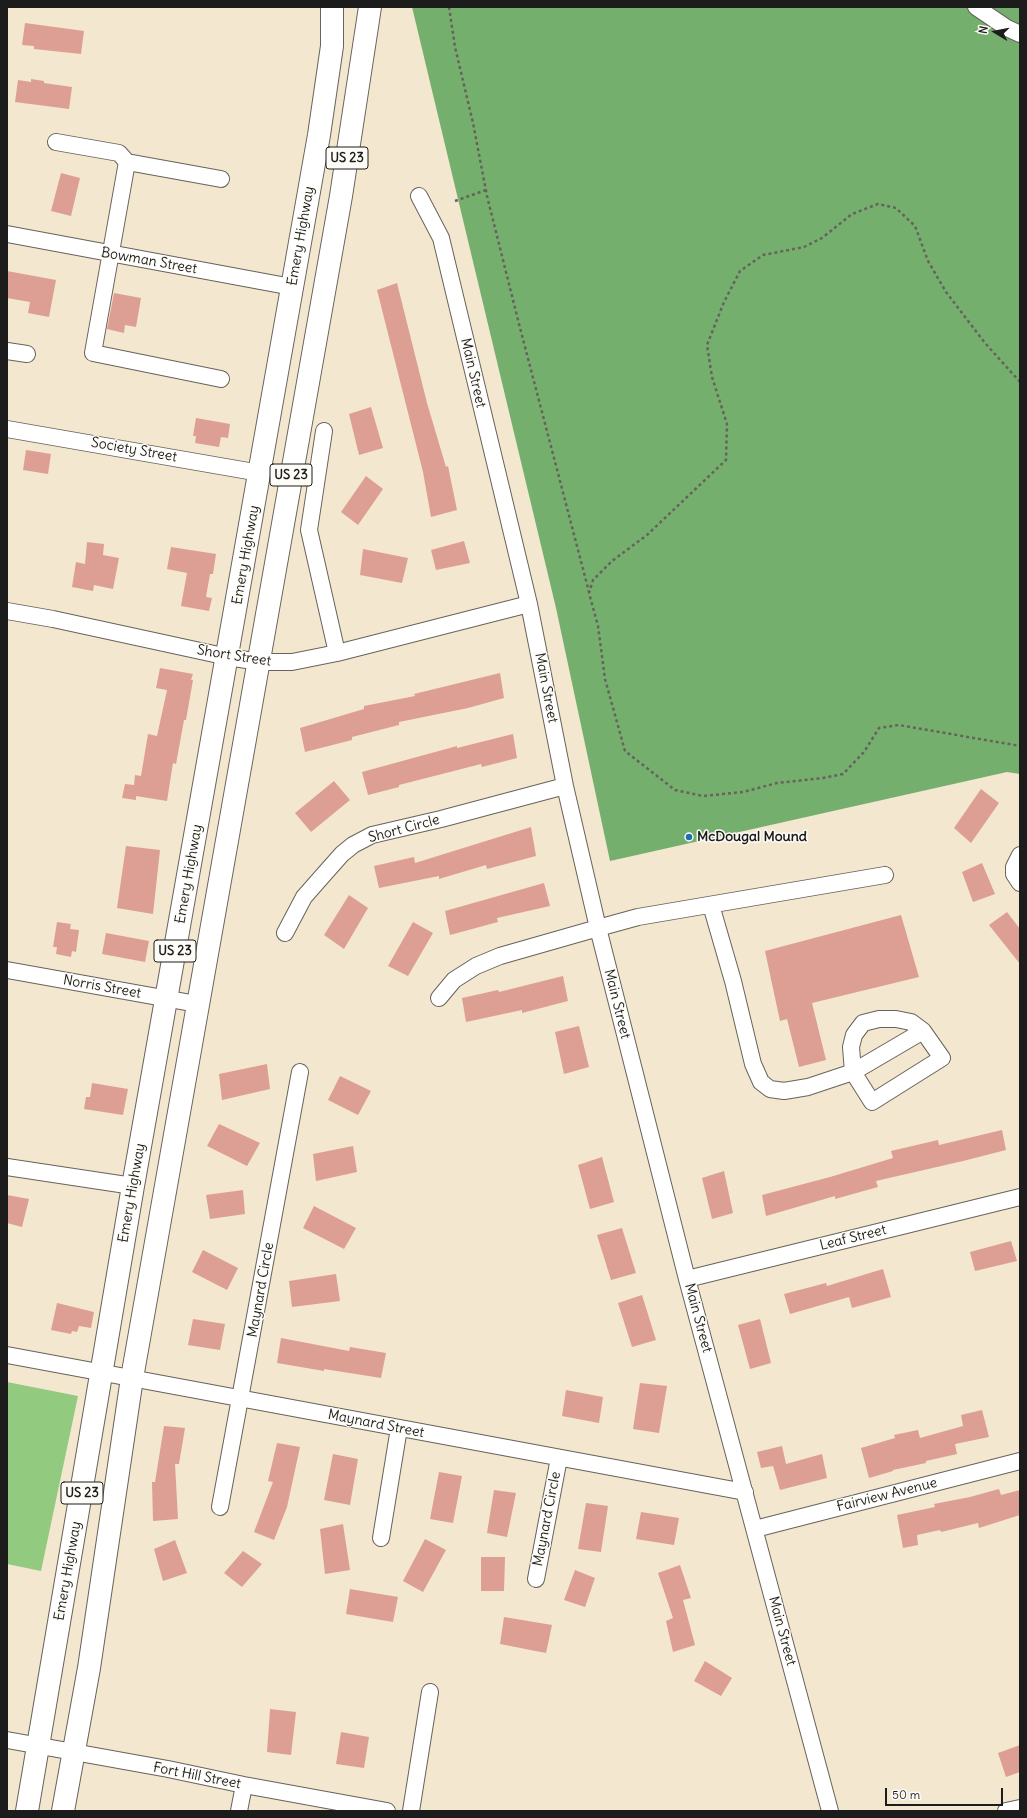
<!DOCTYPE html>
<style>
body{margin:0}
#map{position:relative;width:1027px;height:1818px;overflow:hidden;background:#f3e7cf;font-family:Delius,sans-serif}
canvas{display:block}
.frame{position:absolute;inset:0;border:8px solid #1c1c1c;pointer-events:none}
.north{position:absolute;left:975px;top:12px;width:40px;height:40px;-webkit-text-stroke:3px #fdfcf7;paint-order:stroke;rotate:280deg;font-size:11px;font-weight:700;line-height:16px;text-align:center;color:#1c1c1c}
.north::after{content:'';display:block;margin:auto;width:14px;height:18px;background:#1c1c1c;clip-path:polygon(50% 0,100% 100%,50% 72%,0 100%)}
.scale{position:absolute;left:885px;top:1788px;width:118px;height:18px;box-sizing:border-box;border:2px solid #1c1c1c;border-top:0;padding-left:5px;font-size:12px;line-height:14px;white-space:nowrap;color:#1c1c1c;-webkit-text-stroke:3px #fdfcf7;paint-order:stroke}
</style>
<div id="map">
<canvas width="1027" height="1818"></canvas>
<div class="frame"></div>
<div class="north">N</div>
<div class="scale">50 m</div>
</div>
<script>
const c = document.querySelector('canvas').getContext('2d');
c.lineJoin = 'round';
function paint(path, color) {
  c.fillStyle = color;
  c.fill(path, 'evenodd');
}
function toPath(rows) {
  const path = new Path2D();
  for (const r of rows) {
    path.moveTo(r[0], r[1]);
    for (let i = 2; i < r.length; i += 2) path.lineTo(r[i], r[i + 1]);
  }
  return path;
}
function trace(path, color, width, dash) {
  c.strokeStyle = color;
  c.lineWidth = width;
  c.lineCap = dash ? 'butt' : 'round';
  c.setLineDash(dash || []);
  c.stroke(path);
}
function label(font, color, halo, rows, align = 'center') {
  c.font = font + ' Delius,sans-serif';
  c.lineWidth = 3;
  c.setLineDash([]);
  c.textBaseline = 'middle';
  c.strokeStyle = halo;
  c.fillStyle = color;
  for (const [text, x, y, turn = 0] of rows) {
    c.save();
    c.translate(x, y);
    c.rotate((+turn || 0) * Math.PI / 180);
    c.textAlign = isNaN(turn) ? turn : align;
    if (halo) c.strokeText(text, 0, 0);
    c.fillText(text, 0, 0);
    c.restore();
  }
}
const green = toPath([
 [7,1382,78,1396,41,1571,7,1564]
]);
const forest = toPath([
 [412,7,1020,7,1020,774,1007,772,610,861,556,608]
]);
const building = toPath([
 [25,23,84,31,81,54,34,49,34,46,22,45],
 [31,79,44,81,44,83,72,87,69,109,15,102,18,80,31,82],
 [61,173,80,178,71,216,51,211],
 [7,271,56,280,49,317,28,313,30,302,7,298],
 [397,283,427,403,446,467,448,466,457,510,431,517,423,472,377,290],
 [114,293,141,298,136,327,125,325,124,333,107,329],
 [371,407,383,448,359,455,349,414],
 [196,418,230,424,228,438,221,437,219,447,195,443,196,436,193,436],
 [26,450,51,454,48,474,23,470],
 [366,476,383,489,358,525,341,512],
 [464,541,470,563,436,570,431,550],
 [87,542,104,544,103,555,119,558,113,589,94,585,93,591,72,587,76,562,85,564],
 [171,547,216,554,213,574,210,574,206,597,212,598,209,611,181,606,187,573,167,569],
 [363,549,408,558,402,583,360,575],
 [160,668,193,674,191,680,193,680,186,720,184,720,176,764,173,763,167,801,136,796,136,800,122,798,125,784,134,785,135,775,141,776,148,734,157,736,167,690,156,688],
 [500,673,504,698,468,708,399,722,399,725,352,737,352,740,305,752,300,728,364,709,364,706,415,696,414,694],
 [513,734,517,758,482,767,481,764,399,785,399,787,368,795,362,772,457,746,457,748],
 [334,781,350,800,311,832,295,813],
 [981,789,999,803,971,843,954,828],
 [531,827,536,856,487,869,486,865,439,879,439,876,379,888,374,866,414,857,415,863],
 [126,846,160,850,153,914,117,908],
 [982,863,995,894,973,902,962,872],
 [544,883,550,906,497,918,498,922,450,935,445,911],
 [349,895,368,908,344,949,324,935],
 [1007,912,1020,929,1020,964,989,925],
 [901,915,919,977,812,1003,826,1060,799,1067,787,1019,780,1021,765,951],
 [57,922,71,924,70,929,79,930,76,952,72,951,71,957,56,954,57,947,53,947],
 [413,922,433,933,408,976,388,966],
 [106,933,149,941,145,962,102,954],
 [563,976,568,1001,522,1013,522,1010,466,1022,462,998,498,990,499,992],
 [579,1026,589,1067,564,1074,555,1032],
 [267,1064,270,1089,222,1100,219,1074],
 [340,1076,371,1091,358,1115,328,1100],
 [92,1083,128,1089,123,1115,84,1109,86,1097,90,1097],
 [219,1124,260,1143,247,1166,207,1146],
 [1002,1130,1006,1150,963,1161,876,1181,878,1187,835,1199,835,1196,766,1216,762,1195,830,1177,893,1158,891,1151,938,1140,939,1145],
 [353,1146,357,1172,316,1181,313,1154],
 [602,1157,614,1202,590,1209,578,1165],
 [724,1171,733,1213,712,1219,702,1178],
 [243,1190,245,1214,210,1219,206,1195],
 [7,1195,29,1199,22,1227,7,1223],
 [314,1206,356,1228,344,1249,303,1228],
 [622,1228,636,1273,611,1280,597,1235],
 [1011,1241,1017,1261,975,1271,970,1252],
 [203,1250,238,1268,227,1290,192,1272],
 [883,1269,891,1297,852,1308,849,1297,790,1314,784,1294,826,1283,827,1286],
 [336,1274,340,1301,292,1307,289,1281],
 [642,1295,656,1340,632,1347,618,1303],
 [57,1303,94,1312,91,1328,79,1326,77,1332,72,1331,71,1334,51,1330],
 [193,1319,225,1324,220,1350,188,1345],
 [760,1319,771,1363,750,1369,738,1325],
 [281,1338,349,1351,350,1347,386,1353,381,1378,324,1369,324,1371,277,1363],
 [640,1383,667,1386,659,1433,633,1429],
 [566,1390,603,1397,599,1423,562,1416],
 [982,1410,989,1437,955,1444,957,1454,926,1461,926,1463,893,1470,893,1471,869,1478,861,1448,895,1438,894,1435,918,1430,920,1438,963,1426,961,1415],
 [164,1426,185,1428,179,1464,175,1464,178,1519,153,1521,152,1482,155,1482],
 [277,1443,300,1447,287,1507,274,1540,254,1532,273,1482,268,1481],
 [782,1446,786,1464,822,1454,827,1478,780,1490,773,1466,761,1468,757,1452],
 [333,1454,358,1459,350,1505,324,1500],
 [439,1472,462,1476,453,1523,430,1519],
 [999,1489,1001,1495,1020,1490,1020,1515,979,1528,978,1523,941,1532,940,1530,917,1535,918,1545,903,1548,897,1515,935,1507,934,1504,970,1497],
 [494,1490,516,1493,507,1537,487,1533],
 [586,1503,608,1506,601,1552,578,1549],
 [641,1512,679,1518,674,1545,636,1539],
 [343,1524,350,1570,325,1574,320,1529],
 [425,1539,446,1550,423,1592,403,1581],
 [175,1540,187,1573,163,1581,154,1549],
 [243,1551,262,1564,242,1587,224,1573],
 [481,1557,505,1557,504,1591,481,1591],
 [680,1565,691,1598,683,1600,695,1645,673,1652,666,1621,673,1618,658,1573],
 [575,1570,595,1578,585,1607,564,1600],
 [350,1589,398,1597,393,1622,346,1614],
 [504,1617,552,1625,546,1653,500,1644],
 [705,1661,732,1678,721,1696,694,1681],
 [270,1709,296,1712,291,1755,267,1752],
 [341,1732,369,1737,364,1768,336,1764],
 [1020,1745,1020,1772,1006,1777,998,1753]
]);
const path = toPath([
 [449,7,455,47,473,123,487,196,519,324,589,592],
 [455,201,486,190],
 [1020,382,985,343,946,292,928,261,915,226,896,208,878,204,852,214,822,238,804,247,763,255,740,271,724,302,707,345,712,377,727,424,726,460,647,535,612,561,593,580,589,593,598,626,605,679,625,751,675,790,703,796,743,792,777,783,823,778,843,774,864,752,879,728,899,725,1020,746]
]);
const minor = toPath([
 [976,7,1007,28,1020,34],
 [56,142,119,153,127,162,93,353,221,379],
 [127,162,221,179],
 [419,196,441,238,529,604,565,786,598,928,687,1279,830,1811],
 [7,234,292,287],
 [7,351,27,354],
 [7,429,260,473],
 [324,431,309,530,337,653],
 [7,611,53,619,228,657,259,662,292,662,337,653,529,604],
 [1020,855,1014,867,1014,874,1020,883],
 [711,905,733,981,753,1064,761,1082,770,1089,784,1091,808,1087,853,1072,923,1031,911,1022,896,1019,879,1019,863,1023,854,1035,851,1047,853,1072,872,1102,942,1058,923,1031],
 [285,933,304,897,326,872,342,854,353,845,372,835,441,819,565,786],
 [7,970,197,1004],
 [439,998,454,980,476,966,500,956,598,928,638,917,885,875],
 [7,1167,133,1186],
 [687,1279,1020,1197],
 [7,1355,745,1492],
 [220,1507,300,1072],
 [755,1529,1020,1461],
 [381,1538,399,1428],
 [536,1579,559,1458],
 [7,1740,168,1769,244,1785,387,1811],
 [239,1811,244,1785],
 [411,1811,430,1692],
 [1006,1811,1020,1808]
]);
const highway = toPath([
 [27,1811,133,1186,319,135,332,46,332,7],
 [63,1811,89,1668,132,1378,341,196,370,7]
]);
const markers = [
 [689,837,4,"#1f6fb2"]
];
const shields = [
 [347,158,42],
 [291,475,42],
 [175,951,42],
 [82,1493,42]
];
const shieldNames = [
 ["US 23",347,158],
 ["US 23",291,475],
 ["US 23",175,951],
 ["US 23",82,1493]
];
const streetNames = [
 ["Emery Highway",301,236,-80],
 ["Bowman Street",149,261,10],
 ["Main Street",473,373,77],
 ["Society Street",134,450,10],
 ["Emery Highway",246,555,-80],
 ["Short Street",234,656,9],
 ["Main Street",546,688,79],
 ["Short Circle",404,829,-15],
 ["Emery Highway",189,874,-80],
 ["Norris Street",102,987,10],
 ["Main Street",617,1004,76],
 ["Emery Highway",132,1193,-80],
 ["Leaf Street",853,1238,-14],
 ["Maynard Circle",261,1290,-80],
 ["Main Street",698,1318,75],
 ["Maynard Street",376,1424,11],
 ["Fairview Avenue",887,1495,-14],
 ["Maynard Circle",547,1519,-79],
 ["Emery Highway",68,1571,-80],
 ["Main Street",782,1631,75],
 ["Fort Hill Street",197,1776,11]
];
const poiNames = [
 ["McDougal Mound",697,837]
];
paint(green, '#92cb7f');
paint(forest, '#75af6e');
paint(building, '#dd9f94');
trace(minor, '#67635b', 18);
trace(highway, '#67635b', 24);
trace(path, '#67635b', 2.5, [3, 3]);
trace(minor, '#fff', 16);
trace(highway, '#fff', 22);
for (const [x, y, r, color] of markers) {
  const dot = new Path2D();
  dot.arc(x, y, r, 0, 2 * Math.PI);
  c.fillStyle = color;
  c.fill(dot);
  trace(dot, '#fdfcf7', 1.5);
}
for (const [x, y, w] of shields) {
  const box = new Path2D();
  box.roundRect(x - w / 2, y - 11, w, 22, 3);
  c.fillStyle = '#fdfcf7';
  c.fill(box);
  trace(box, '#1c1c1c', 1);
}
label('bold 13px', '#1c1c1c', null, shieldNames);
label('14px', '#1c1c1c', '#fdfcf7', streetNames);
label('bold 14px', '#1c1c1c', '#fdfcf7', poiNames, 'left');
</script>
